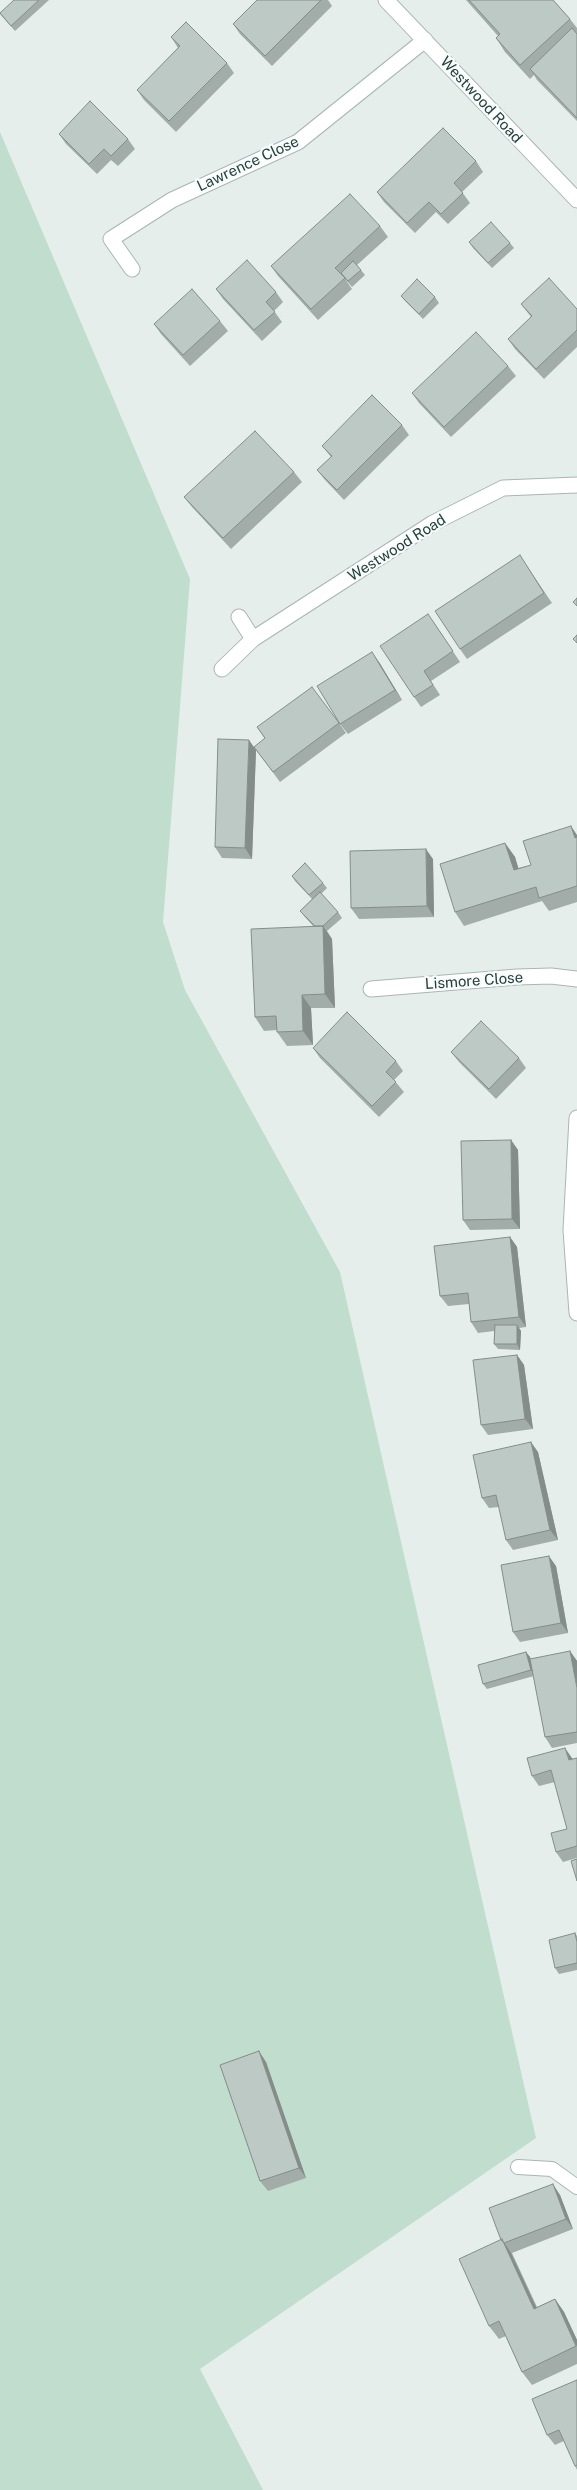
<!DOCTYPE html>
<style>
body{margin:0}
canvas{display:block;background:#e6eeec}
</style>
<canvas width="577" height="2490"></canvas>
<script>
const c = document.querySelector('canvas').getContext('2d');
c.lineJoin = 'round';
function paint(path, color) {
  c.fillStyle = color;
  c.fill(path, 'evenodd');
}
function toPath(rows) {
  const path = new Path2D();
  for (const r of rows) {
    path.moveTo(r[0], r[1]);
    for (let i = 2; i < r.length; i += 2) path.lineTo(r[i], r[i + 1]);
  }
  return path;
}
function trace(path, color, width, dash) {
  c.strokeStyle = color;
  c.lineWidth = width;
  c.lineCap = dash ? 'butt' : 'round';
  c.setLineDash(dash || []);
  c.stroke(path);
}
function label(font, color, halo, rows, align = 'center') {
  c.font = font + ' "Public Sans",sans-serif';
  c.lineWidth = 4.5;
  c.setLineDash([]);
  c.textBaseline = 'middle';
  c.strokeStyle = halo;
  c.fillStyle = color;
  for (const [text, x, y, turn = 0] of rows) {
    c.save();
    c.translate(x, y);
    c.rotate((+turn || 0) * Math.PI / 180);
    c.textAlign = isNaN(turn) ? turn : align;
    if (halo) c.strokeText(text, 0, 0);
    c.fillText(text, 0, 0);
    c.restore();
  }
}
const green = toPath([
 [0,132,190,579,163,922,185,990,340,1272,536,2138,200,2369,263,2490,0,2490]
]);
const lane = toPath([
 [518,2167,552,2169,577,2187]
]);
const street = toPath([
 [386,0,577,200],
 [132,269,111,239,172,200,298,142,425,40],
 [239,617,253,639,433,523,503,488,577,485],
 [222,669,253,639],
 [371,989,517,977,551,976,577,979],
 [577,1118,571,1230,577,1313]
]);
const wall = toPath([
 [14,0,49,0,15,31,0,14],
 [257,0,328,0,332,6,272,66,240,34,233,24],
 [466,0,553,0,570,19,577,28,577,121,537,80,534,75,530,79,505,52,496,38,498,36],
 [171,37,227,63,234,73,176,132,144,100,137,90,178,48],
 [59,134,128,139,135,149,118,166,111,160,97,174,66,144],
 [476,161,483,172,462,192,470,203,448,224,436,212,415,233,384,202,377,192],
 [380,226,388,237,357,265,365,275,352,287,345,279,352,289,318,320,278,276,271,266],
 [469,242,510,243,514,248,492,268,473,248],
 [216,289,276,292,283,302,274,311,282,322,262,341,223,299],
 [401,296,435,297,439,303,423,319,405,301],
 [521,304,577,309,577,347,544,379,515,349,508,339,531,317],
 [220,321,228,331,190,366,161,334,154,324],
 [508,366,516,376,451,437,419,403,412,393],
 [402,425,409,435,344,500,325,480,317,470,331,457,322,446],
 [294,472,302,482,231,549,192,507,184,497],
 [527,566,552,603,467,659,460,649],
 [435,624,460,662,431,681,440,695,421,707,414,697],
 [379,662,402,700,348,734,340,724],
 [339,723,346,733,280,782,254,747,265,739,257,727],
 [256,750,252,859,222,858,215,847],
 [577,835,577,902,549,911,542,901,464,926,455,912,505,843,515,857,518,868,531,865],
 [433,859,434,917,359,919,351,908],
 [292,876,323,883,327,888,321,894,338,912,342,918,327,931,332,939,335,1008,311,1008,313,1045,287,1046,277,1032,277,1030,264,1031,255,1017,313,926,304,916,300,911,312,899,295,881],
 [313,1048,396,1061,403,1071,394,1080,404,1092,379,1117,320,1058],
 [451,1052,519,1058,526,1068,496,1099,459,1062],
 [511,1140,518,1150,520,1229,470,1230,463,1220],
 [510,1237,517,1247,526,1327,519,1328,521,1331,520,1350,498,1349,494,1344,494,1331,478,1333,471,1322,469,1304,448,1306,440,1296],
 [517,1355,524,1365,533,1429,488,1435,481,1425],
 [538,1452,558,1540,513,1550,506,1540,499,1507,489,1508,482,1498],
 [556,1566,568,1633,520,1642,513,1632],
 [570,1651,577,1661,577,1743,552,1748,545,1737,534,1676,487,1689,483,1684,526,1652,530,1657,532,1664],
 [572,1758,573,1759,577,1758,577,1858,563,1862,556,1852,567,1829,555,1782,539,1786,532,1776],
 [575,1933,577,1936,577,1970,559,1974,555,1968],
 [266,2062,306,2178,268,2191,260,2181],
 [560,2195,573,2229,512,2253,537,2307,555,2299,564,2312,577,2340,577,2364,532,2385,522,2372,506,2336,499,2339,489,2326,501,2240],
 [577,2380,577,2470,575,2466,564,2441,555,2445,547,2435]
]);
const shadedWall = toPath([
 [372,652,379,662,402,700,395,690],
 [249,740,256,750,252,859,245,848],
 [571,826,577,835,577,841,575,838],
 [505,843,515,857,523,883,514,870],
 [426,849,433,859,434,917,427,906],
 [323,926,332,939,335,1008,325,994],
 [302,995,311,1008,313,1045,303,1031],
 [511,1140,518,1150,520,1229,512,1219],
 [510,1237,517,1247,526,1327,519,1317],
 [517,1325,521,1331,520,1350,517,1344],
 [517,1355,524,1365,533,1429,525,1419],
 [531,1442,538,1452,558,1540,550,1530],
 [549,1556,556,1566,568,1633,561,1623],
 [570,1651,577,1661,577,1688],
 [526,1652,530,1657,535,1676,531,1670],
 [565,1748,572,1758,576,1771,569,1760],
 [259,2051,266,2062,306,2178,299,2168],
 [553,2184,560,2195,573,2229,566,2219],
 [502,2239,511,2253,543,2322,534,2309],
 [555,2299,564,2312,577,2340,577,2347]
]);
const building = toPath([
 [14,0,39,0,11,26,0,13,14,0],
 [257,0,321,0,265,56,233,24,257,0],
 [469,0,553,0,570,19,520,65,496,38,500,34,469,0],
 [186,22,227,63,169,121,137,90,180,46,171,37,186,22],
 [572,28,577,34,577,118,530,69,572,28],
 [90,101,128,139,111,156,104,149,89,164,59,134,90,101],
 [443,128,476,161,454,183,463,193,441,214,429,202,407,223,377,192,443,128],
 [350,194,380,226,335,268,345,278,311,309,271,266,350,194],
 [491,222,510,243,488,263,469,242,491,222],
 [247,260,276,292,266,302,275,312,254,330,216,289,247,260],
 [353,261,361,270,348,281,341,273,353,261],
 [549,278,577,309,577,330,536,369,508,339,532,316,521,304,549,278],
 [417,279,435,297,419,314,401,296,417,279],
 [192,289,220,321,183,355,154,324,192,289],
 [476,332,508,366,444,427,412,393,476,332],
 [372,395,402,425,337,490,317,470,332,456,322,446,372,395],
 [255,431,294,472,223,538,184,497,255,431],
 [520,555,544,593,460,649,435,611,520,555],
 [577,598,577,606,573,602,577,598],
 [428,614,453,651,424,671,433,685,414,697,380,646,428,614],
 [577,635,577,643,573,639,577,635],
 [372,652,395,690,340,724,317,686,372,652],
 [312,687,339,723,273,772,254,747,265,738,257,727,312,687],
 [218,739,249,740,245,848,215,847,218,739],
 [571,826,575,838,577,837,577,886,539,898,536,887,455,912,440,864,505,843,514,870,531,865,523,841,571,826],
 [426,849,427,906,351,908,350,851,426,849],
 [305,863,323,883,309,895,292,876,305,863],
 [320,892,338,912,323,926,315,926,300,911,320,892],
 [323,926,325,994,302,995,303,1031,277,1032,276,1016,255,1017,251,929,323,926],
 [347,1012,396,1061,386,1072,396,1082,372,1106,313,1048,347,1012],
 [481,1021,519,1058,489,1089,451,1052,481,1021],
 [511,1140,512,1219,463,1220,461,1141,511,1140],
 [510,1237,519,1317,471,1322,468,1293,440,1296,434,1246,510,1237],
 [495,1325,517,1325,517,1344,494,1344,495,1325],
 [517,1355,525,1419,481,1425,473,1360,517,1355],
 [531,1442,550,1530,506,1540,496,1495,482,1498,473,1455,531,1442],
 [549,1556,561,1623,513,1632,501,1565,549,1556],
 [570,1651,577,1688,577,1732,545,1737,530,1659,570,1651],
 [526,1652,531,1670,483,1684,478,1665,526,1652],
 [565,1748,569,1760,577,1758,577,1846,556,1852,551,1833,567,1829,551,1770,532,1776,527,1758,565,1748],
 [577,1859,577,1881,571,1861,577,1859],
 [575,1933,577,1942,577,1963,555,1968,549,1940,575,1933],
 [259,2051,299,2168,260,2181,220,2065,259,2051],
 [553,2184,566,2219,504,2243,501,2240,489,2208,553,2184],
 [502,2239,534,2309,555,2299,576,2346,522,2372,499,2321,489,2326,459,2259,502,2239],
 [577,2380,577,2465,575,2466,559,2430,547,2435,532,2399,577,2380]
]);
const streetNames = [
 ["Westwood Road",481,100,47],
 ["Lawrence Close",248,164,-25],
 ["Westwood Road",397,548,-32],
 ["Lismore Close",474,981,-4]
];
paint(green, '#c1ddce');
trace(lane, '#a9b6b4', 16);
trace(street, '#a9b6b4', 17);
trace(lane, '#fff', 14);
trace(street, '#fff', 15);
paint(wall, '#a2ada9');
paint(shadedWall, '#848d8a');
paint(building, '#bcc9c5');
trace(building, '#848d8a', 1);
label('15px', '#263f3d', '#f7fbf9', streetNames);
</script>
